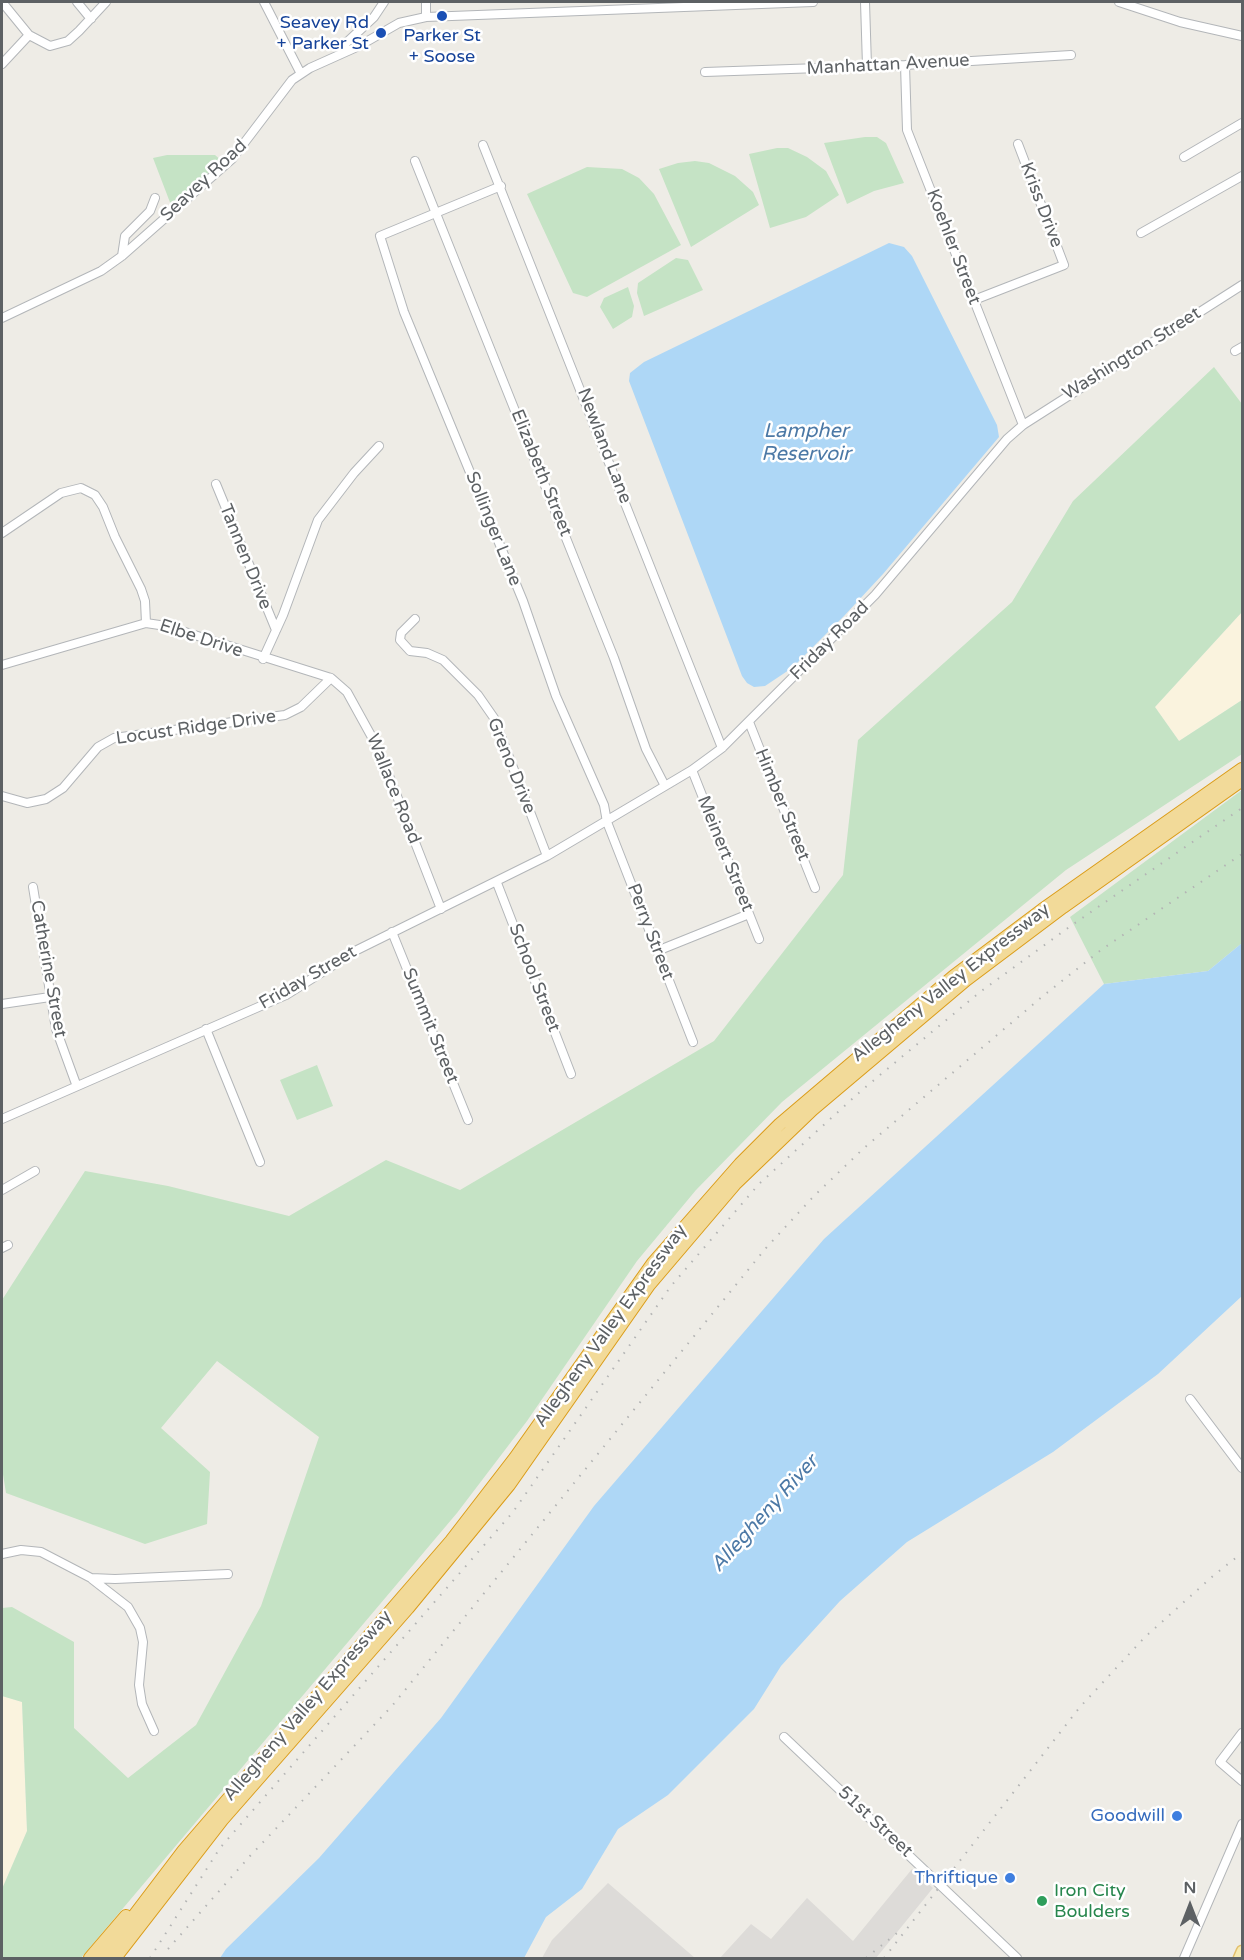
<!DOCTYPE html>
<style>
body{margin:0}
#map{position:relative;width:1244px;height:1960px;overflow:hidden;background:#eeece6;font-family:"Varela Round",sans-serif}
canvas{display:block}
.frame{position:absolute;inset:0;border:3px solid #5d6164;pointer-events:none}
.north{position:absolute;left:1160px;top:1876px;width:60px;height:60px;-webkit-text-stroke:4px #fff;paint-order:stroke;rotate:0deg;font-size:16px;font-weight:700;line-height:24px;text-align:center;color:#5d6164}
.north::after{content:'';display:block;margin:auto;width:21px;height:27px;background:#5d6164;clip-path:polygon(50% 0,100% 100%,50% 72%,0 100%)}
</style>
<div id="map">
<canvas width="1244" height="1960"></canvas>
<div class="frame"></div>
<div class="north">N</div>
</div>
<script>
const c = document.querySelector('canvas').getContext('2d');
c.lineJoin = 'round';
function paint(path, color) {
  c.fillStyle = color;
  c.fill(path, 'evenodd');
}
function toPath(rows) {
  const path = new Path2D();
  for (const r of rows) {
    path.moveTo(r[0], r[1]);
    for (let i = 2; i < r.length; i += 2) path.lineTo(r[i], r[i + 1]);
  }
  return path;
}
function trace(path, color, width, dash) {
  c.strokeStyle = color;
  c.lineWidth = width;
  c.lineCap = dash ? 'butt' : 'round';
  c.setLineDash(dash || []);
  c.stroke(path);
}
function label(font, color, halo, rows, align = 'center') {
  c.font = font + ' "Varela Round",sans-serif';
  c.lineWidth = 5;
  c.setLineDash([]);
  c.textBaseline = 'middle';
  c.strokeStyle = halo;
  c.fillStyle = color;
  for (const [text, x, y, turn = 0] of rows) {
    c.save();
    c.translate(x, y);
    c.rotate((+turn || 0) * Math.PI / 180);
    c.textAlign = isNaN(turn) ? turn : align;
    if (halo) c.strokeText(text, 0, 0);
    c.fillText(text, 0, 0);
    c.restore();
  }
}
const commercial = toPath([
 [1242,612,1242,700,1179,741,1155,707],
 [2,1696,22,1702,27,1831,2,1889]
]);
const industrial = toPath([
 [912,1869,933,1888,876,1958,720,1958,751,1924,771,1939,807,1898,853,1941],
 [608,1883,695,1958,542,1958,552,1940]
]);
const green = toPath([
 [865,137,877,137,886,143,904,183,874,191,847,204,824,143],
 [777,148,788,148,807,157,826,171,839,195,806,217,770,228,749,154],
 [167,155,215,155,222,161,171,205,153,158],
 [695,161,709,163,735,176,753,192,759,205,691,247,659,169,678,163],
 [587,167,622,169,639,178,654,194,681,245,587,297,573,293,527,194],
 [676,258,688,260,703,290,644,316,637,293,638,283],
 [628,287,634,306,632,317,613,329,600,307,604,298],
 [1214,367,1242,404,1242,612,1155,707,1179,741,1242,700,1242,754,1066,870,782,1102,696,1190,637,1261,527,1421,457,1513,81,1958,2,1958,2,1889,27,1831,22,1702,2,1696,2,1608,12,1607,74,1642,74,1728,128,1778,196,1725,261,1606,319,1437,217,1361,161,1428,210,1472,207,1524,145,1544,6,1493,2,1468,2,1300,85,1171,168,1186,289,1216,386,1160,460,1190,714,1041,843,875,858,740,1012,602,1073,501],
 [1242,790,1242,943,1208,971,1104,984,1070,917],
 [317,1065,333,1106,297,1120,280,1080]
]);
const water = toPath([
 [889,243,904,247,912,256,997,425,999,437,883,574,844,616,792,668,765,686,754,687,747,683,742,676,629,381,630,373,644,362],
 [1242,943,1242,1296,1158,1374,1053,1452,907,1542,840,1601,781,1666,754,1709,668,1795,618,1829,582,1889,546,1917,524,1958,220,1958,226,1949,319,1858,441,1718,594,1506,824,1239,1104,984,1208,971]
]);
const minor = toPath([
 [2,2,29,35,50,46,68,41,79,31,106,2],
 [77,2,91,19],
 [264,2,301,74],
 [865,2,867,66],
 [1119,2,1180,22,1242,36],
 [426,17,426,2],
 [341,54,345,44,374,17,384,2],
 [2,64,29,35],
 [905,65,907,130,1023,425],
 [705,72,905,65,1071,55],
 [483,145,722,748],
 [1184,157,1242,123],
 [415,161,614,658,646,749,665,786],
 [501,186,380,236,404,312,523,601,556,696,604,805,607,822,693,1042],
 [1141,233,1242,176],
 [122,256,125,236,150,211,155,198],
 [974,300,1064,265,1018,144],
 [2,318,101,271,122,256,232,159,292,80,310,68,359,46,399,23,426,17,813,2],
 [1235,351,1242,347],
 [216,484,276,630],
 [2,533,61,493,81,488,95,495,103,507,115,537,141,589,145,601,146,623],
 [415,619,401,633,400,640,410,651,427,653,443,660,478,695,494,718,547,856],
 [263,659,283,615,318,520,354,473,379,446],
 [2,665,146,623,166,626,331,678,347,692,379,750,441,909],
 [749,722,815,888],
 [692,770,759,939],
 [2,796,27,803,46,799,63,788,98,747,114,738,285,715,301,707,331,678],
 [497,883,571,1074],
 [33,887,56,1029,76,1084],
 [392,932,468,1120],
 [657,951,749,914],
 [2,1004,50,997],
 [206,1029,260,1162],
 [2,1119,286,995,357,950,547,856,692,770,722,748,875,595,1007,439,1023,425,1242,285],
 [2,1190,35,1171],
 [2,1248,8,1245],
 [1190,1399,1242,1468],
 [2,1554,21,1550,41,1552,91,1578,115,1579,228,1574],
 [92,1579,128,1607,140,1628,143,1642,139,1685,142,1704,154,1731],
 [1242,1733,1220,1762,1242,1781],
 [784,1737,1017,1958],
 [1184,1958,1242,1824]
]);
const major = toPath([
 [1239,1958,1242,1951]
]);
const highway = toPath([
 [90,1958,126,1916],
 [102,1958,184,1850,451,1541,515,1458,653,1263,740,1164,780,1124,954,976,1042,910,1242,769],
 [115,1958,222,1820,408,1608,509,1485,649,1285,735,1184,812,1110,966,980,1063,907,1242,780]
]);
const rail = toPath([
 [168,1949,250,1856,392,1706,766,1248,813,1197,864,1148,1043,996,1101,950,1242,854],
 [150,1958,220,1848,513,1512,671,1286,759,1184,862,1090,980,992,1072,925,1242,808],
 [866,1958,897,1933],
 [884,1958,1080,1707,1144,1638,1214,1575,1242,1553]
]);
const markers = [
 [442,16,6,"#1a4fb4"],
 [381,33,6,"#1a4fb4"],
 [1177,1816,6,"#3f7fe0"],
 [1010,1878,6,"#3f7fe0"],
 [1042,1901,6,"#2e9e5b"]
];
const transitNames = [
 ["Seavey Rd",369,23],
 ["+ Parker St",369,44],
 ["Parker St",442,36,"center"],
 ["+ Soose",442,57,"center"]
];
const streetNames = [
 ["Manhattan Avenue",888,65,-3],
 ["Seavey Road",204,181,-43],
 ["Kriss Drive",1041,205,69],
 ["Koehler Street",953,247,69],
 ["Washington Street",1132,354,-32],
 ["Newland Lane",604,446,69],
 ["Elizabeth Street",541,473,68],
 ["Sollinger Lane",493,529,68],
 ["Tannen Drive",245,557,68],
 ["Elbe Drive",201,639,18],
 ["Friday Road",830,641,-45],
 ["Locust Ridge Drive",196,728,-8],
 ["Greno Drive",511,766,68],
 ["Wallace Road",393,789,68],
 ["Himber Street",782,805,68],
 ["Meinert Street",725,854,68],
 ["Perry Street",650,932,69],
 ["Catherine Street",48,969,80],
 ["Friday Street",308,978,-30],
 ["School Street",534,978,69],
 ["Allegheny Valley Expressway",951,983,-38],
 ["Summit Street",430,1026,68],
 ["Allegheny Valley Expressway",611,1326,-54],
 ["Allegheny Valley Expressway",308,1706,-49],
 ["51st Street",875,1822,43]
];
const shopNames = [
 ["Goodwill",1165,1816],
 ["Thriftique",998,1878]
];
const leisureNames = [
 ["Iron City",1054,1891],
 ["Boulders",1054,1912]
];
const waterNames = [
 ["Lampher",806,432],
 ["Reservoir",806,455],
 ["Allegheny River",765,1514,-48]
];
paint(commercial, '#faf3de');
paint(industrial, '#dddbd8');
paint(green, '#c5e3c5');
paint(water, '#aed7f6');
trace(minor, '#b3b6b9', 10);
trace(major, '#e3bf6a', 13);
trace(highway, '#db9c18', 14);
trace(minor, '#fff', 8);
trace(major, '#f6eab2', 10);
trace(highway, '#f2da99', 12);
trace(rail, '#b3b4b4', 2, [1.5, 8]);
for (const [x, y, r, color] of markers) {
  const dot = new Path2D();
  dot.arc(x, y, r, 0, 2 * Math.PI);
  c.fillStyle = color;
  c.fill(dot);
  trace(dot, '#fff', 2);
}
label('18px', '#164399', '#fff', transitNames, 'right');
label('18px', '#5d6164', '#fff', streetNames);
label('18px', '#366cbe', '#fff', shopNames, 'right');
label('18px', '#27864d', '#fff', leisureNames, 'left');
label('italic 20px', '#4c79a6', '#fff', waterNames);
</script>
